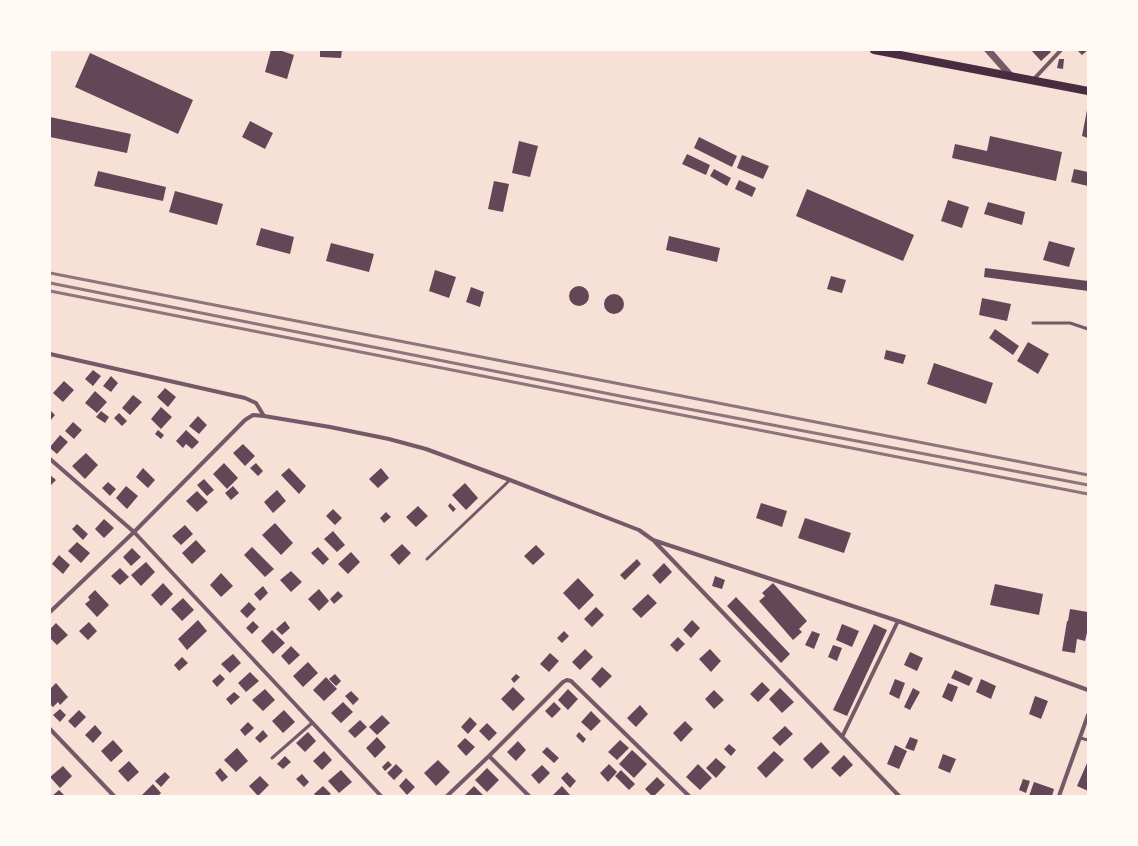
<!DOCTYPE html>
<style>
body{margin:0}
#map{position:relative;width:1138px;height:846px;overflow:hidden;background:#f7e1d7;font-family:Rubik,sans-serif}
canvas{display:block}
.frame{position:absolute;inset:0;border:51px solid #fffaf5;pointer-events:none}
</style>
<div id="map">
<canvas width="1138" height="846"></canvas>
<div class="frame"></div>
</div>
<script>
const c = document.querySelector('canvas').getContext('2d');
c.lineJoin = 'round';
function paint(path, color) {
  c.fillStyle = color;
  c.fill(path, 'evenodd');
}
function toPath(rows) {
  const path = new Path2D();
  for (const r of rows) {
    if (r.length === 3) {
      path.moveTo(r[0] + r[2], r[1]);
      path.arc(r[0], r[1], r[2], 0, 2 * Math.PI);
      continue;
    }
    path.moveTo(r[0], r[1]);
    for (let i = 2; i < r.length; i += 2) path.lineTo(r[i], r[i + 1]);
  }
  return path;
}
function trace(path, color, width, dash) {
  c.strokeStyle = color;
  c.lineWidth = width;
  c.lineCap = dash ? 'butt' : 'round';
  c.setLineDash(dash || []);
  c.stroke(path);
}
const building = toPath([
 [271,50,279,50,294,55,287,79,265,72],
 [320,50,342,50,341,58,320,57],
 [1031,50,1049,50,1051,52,1041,61],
 [1077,50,1088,50,1082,55],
 [90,53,193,100,178,134,75,87],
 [1059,59,1064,59,1063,69,1057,68],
 [1087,110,1088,110,1088,138,1082,136],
 [50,117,131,134,127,153,50,137],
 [250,121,273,133,265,149,242,137],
 [990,136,1062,152,1056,181,952,158,955,144,987,151],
 [699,137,737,156,732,167,694,148],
 [519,141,538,146,530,177,512,173],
 [687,154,710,165,706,175,682,164],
 [742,155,769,166,763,179,737,168],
 [714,169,731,178,727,186,710,176],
 [1074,169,1088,172,1088,186,1071,182],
 [98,171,166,187,163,201,94,186],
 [739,180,756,188,752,197,735,189],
 [494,181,509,184,503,212,488,209],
 [807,189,914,235,903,261,796,216],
 [175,191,223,204,217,225,169,212],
 [948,200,969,207,962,228,941,221],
 [988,202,1025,212,1022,225,984,214],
 [261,228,294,237,290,254,256,245],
 [669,236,720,248,717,262,666,250],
 [1049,241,1075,248,1069,267,1043,260],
 [331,243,374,254,369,272,326,261],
 [985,268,1088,281,1088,291,984,277],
 [435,270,456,277,449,298,429,291],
 [831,276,846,280,842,293,827,289],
 [579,296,10],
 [471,287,484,292,480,307,466,302],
 [614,304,10],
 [982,298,1011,304,1007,321,979,315],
 [995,329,1019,346,1013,355,989,338],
 [1028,342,1049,354,1038,374,1017,361],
 [886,350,906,355,903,364,884,359],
 [934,363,993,383,986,404,927,384],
 [93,370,101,376,93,386,85,379],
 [111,376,118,383,111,392,103,386],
 [64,381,74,390,63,402,53,393],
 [165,388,176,397,168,407,157,397],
 [95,391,107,402,97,413,85,403],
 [133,395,142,402,130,415,122,408],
 [161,407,172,417,161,429,151,419],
 [50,410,55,415,50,421],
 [101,411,109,417,105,423,96,417],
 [119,413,127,421,122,426,114,418],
 [198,416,207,425,199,434,189,426],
 [73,422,82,430,74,439,65,431],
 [158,430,164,435,161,439,155,434],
 [186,430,199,442,192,449,186,444,183,448,176,441],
 [60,435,68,442,57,454,50,448,50,447],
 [243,444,255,456,245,466,233,453],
 [86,453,98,465,85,479,72,466],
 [224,463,238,478,227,489,213,474],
 [256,463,263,471,258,476,250,468],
 [143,468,155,480,148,488,136,477],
 [289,468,306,486,299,494,281,475],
 [381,468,389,478,378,488,369,479],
 [50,475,56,480,50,486],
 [204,479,214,490,207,496,197,485],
 [108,482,116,489,110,496,102,488],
 [465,483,478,498,466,510,452,495],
 [126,486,138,496,127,509,116,498],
 [233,486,239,493,231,500,225,493],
 [277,490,286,501,273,513,264,502],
 [197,491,208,502,197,512,186,501],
 [450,503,456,509,453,512,448,506],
 [761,503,787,511,782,527,756,518],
 [418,506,428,516,416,527,406,517],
 [333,509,342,518,335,525,326,516],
 [386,512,391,517,384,523,380,518],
 [805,518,851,533,844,553,798,538],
 [104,519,114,528,104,538,95,529],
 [275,523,293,543,281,555,262,535],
 [77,524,88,534,83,540,72,529],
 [185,525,193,534,181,545,172,536],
 [333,531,345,545,337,552,324,539],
 [196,540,206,551,192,564,182,553],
 [77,542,90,553,81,563,68,551],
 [402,544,411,553,399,565,390,555],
 [536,545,545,554,533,565,524,556],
 [252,547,274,569,265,577,244,555],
 [318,547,329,559,323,565,311,553],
 [132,548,141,557,131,566,123,557],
 [351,552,360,562,348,574,338,564],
 [59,555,70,565,63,574,52,564],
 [637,559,641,564,625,580,620,575],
 [146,562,155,572,141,586,131,575],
 [664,563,672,572,660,584,652,575],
 [120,568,129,577,120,585,111,576],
 [291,571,302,582,291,592,280,580],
 [221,573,233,586,221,597,210,585],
 [715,576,725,580,722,589,712,586],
 [578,578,594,595,579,610,563,593],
 [163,583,173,594,161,606,151,595],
 [773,583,807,621,799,629,802,632,793,640,759,601,765,596,762,593],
 [995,584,1043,594,1039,615,990,605],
 [263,586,268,593,260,601,254,594],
 [319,589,329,601,319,611,308,599],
 [95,590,109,605,97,617,85,604,90,600,88,597],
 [338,591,343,596,334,604,330,599],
 [648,594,657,603,641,618,632,609],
 [736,597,790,654,781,663,727,606],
 [183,598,194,610,182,621,171,609],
 [249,602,256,609,247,618,240,611],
 [596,607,604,615,592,627,584,619],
 [1070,609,1088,612,1088,633,1087,633,1085,641,1077,639,1075,653,1062,651,1067,621,1068,621],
 [198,620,207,631,187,650,178,639],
 [692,620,700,628,691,638,683,630],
 [253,621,259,627,252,634,246,628],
 [285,621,290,628,282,635,276,629],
 [89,622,97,631,88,640,79,631],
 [56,623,68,635,57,645,50,638,50,629],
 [842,624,859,631,852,647,836,640],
 [874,624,887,630,847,716,833,710],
 [272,630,285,643,273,654,261,641],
 [564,631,569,636,562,643,557,638],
 [812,631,820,634,814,649,805,645],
 [678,637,685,644,677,652,670,645],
 [833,645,842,648,837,661,828,657],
 [291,646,300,655,289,665,281,656],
 [585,649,593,657,580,670,572,662],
 [710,649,721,661,711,672,699,659],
 [910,652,923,658,917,671,904,665],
 [550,653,559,661,549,672,540,664],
 [233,654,241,663,230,673,221,664],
 [182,657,188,663,179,671,174,665],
 [308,662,318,673,303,687,293,676],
 [602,667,612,676,600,688,591,679],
 [955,670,973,678,969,686,951,678],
 [250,672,259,681,246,692,238,683],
 [220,674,225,679,217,687,212,681],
 [335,674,341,681,336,686,329,679],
 [516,674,520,677,514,683,511,679],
 [326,677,337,689,324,701,313,690],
 [895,679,905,683,899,699,889,694],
 [981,679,996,686,991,699,976,692],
 [762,682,770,690,758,702,750,694],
 [56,683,68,697,60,705,58,702,53,707,50,704,50,689],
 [948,683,958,687,952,702,942,697],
 [513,687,525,699,513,711,501,699],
 [780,688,794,702,782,713,769,699],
 [913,688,920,692,910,710,904,707],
 [265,689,275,700,263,711,252,700],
 [568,689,578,699,568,710,558,700],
 [714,690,724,700,714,709,705,699],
 [351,691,359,699,353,705,345,696],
 [234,692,240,697,231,705,226,699],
 [1035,696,1048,701,1041,719,1029,714],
 [343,702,353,712,341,723,331,713],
 [554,702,561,709,552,718,545,711],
 [640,705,648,714,636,727,627,718],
 [60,709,66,715,60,722,53,715],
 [79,710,86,717,75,728,68,721],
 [284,710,295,722,283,733,272,721],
 [591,711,601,721,591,731,581,722],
 [382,715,390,723,377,735,369,727],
 [470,717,477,724,468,734,461,727],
 [360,720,367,727,355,738,348,731],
 [685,721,693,729,681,742,673,733],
 [248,722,254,728,245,736,240,730],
 [487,723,497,733,489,741,479,731],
 [95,725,102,733,93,743,85,735],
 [785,726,793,734,780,746,772,738],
 [263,730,268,736,260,743,255,738],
 [308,732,316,741,305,752,296,743],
 [579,732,586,739,583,743,576,736],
 [377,737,386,747,375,758,366,748],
 [910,737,918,740,914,751,905,748],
 [465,738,475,747,466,756,457,746],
 [113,740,123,751,111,762,101,751],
 [620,740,629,748,617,760,608,752],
 [518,741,526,750,516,761,507,752],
 [821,742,830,752,812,769,803,759],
 [729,744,736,750,731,756,724,749],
 [895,745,907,751,899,769,887,764],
 [547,747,559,758,554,763,542,752],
 [237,748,248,761,236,772,224,760],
 [632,750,647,764,634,778,619,764],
 [324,751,332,760,322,770,313,761],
 [774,751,784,760,766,778,757,768],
 [943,754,956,759,950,773,938,768],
 [844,755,853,765,840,777,831,768],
 [285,756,291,762,283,769,277,764],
 [716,758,726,767,716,778,706,768],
 [438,760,450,772,436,786,424,773],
 [129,761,139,772,128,782,118,771],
 [388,761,392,765,385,771,382,767],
 [1087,763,1088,764,1088,791,1077,786],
 [396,764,403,771,394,780,387,773],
 [609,764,617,772,608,782,600,773],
 [698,764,712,778,700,790,686,777],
 [542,765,550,773,539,784,531,775],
 [63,766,72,776,60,788,50,777],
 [220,768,228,777,222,782,215,773],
 [487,768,499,780,487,792,475,780],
 [341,770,352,782,339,793,328,781],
 [621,770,635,784,629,790,615,776],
 [165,772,170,777,161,787,155,781],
 [567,772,576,781,570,788,561,778],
 [302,774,309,782,304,787,296,779],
 [260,776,269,785,258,796,249,786],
 [657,777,665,785,654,796,652,796,645,789],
 [406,778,415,787,407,795,399,786],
 [1023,779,1030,781,1026,793,1019,790],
 [1034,782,1054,789,1052,796,1029,796],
 [153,784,161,793,158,796,143,796,142,795],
 [323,786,331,794,328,796,316,796,314,794],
 [474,786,484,796,466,796,465,795],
 [562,786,570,795,569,796,552,796],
 [59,790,65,796,52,796]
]);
const service = toPath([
 [1033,323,1070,323,1088,329],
 [427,559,510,480],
 [1080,738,1088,740],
 [272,758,312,723]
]);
const minor = toPath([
 [1033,80,1061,50],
 [50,354,245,398,256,403,264,416],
 [50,459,134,532,50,612],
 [655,542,899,796],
 [50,729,114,796],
 [842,737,898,621],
 [489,756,529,796],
 [381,796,134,532,245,420,253,415,264,416,330,427,389,439,426,449,510,480,639,530,653,540,898,621,1088,690],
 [447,796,489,756,563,682,567,680,571,681,689,796],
 [1059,796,1088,715]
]);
const tertiary = toPath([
 [988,50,1011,76]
]);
const secondary = toPath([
 [874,50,1088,91]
]);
const rail = toPath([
 [50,273,1088,475],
 [50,283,620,396,1088,485],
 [50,291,620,403,1088,494]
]);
paint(building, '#644757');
trace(service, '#755966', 3);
trace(minor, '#755966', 4);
trace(tertiary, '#755966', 7);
trace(secondary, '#4a2c40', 8);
trace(rail, '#8f747c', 3);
</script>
